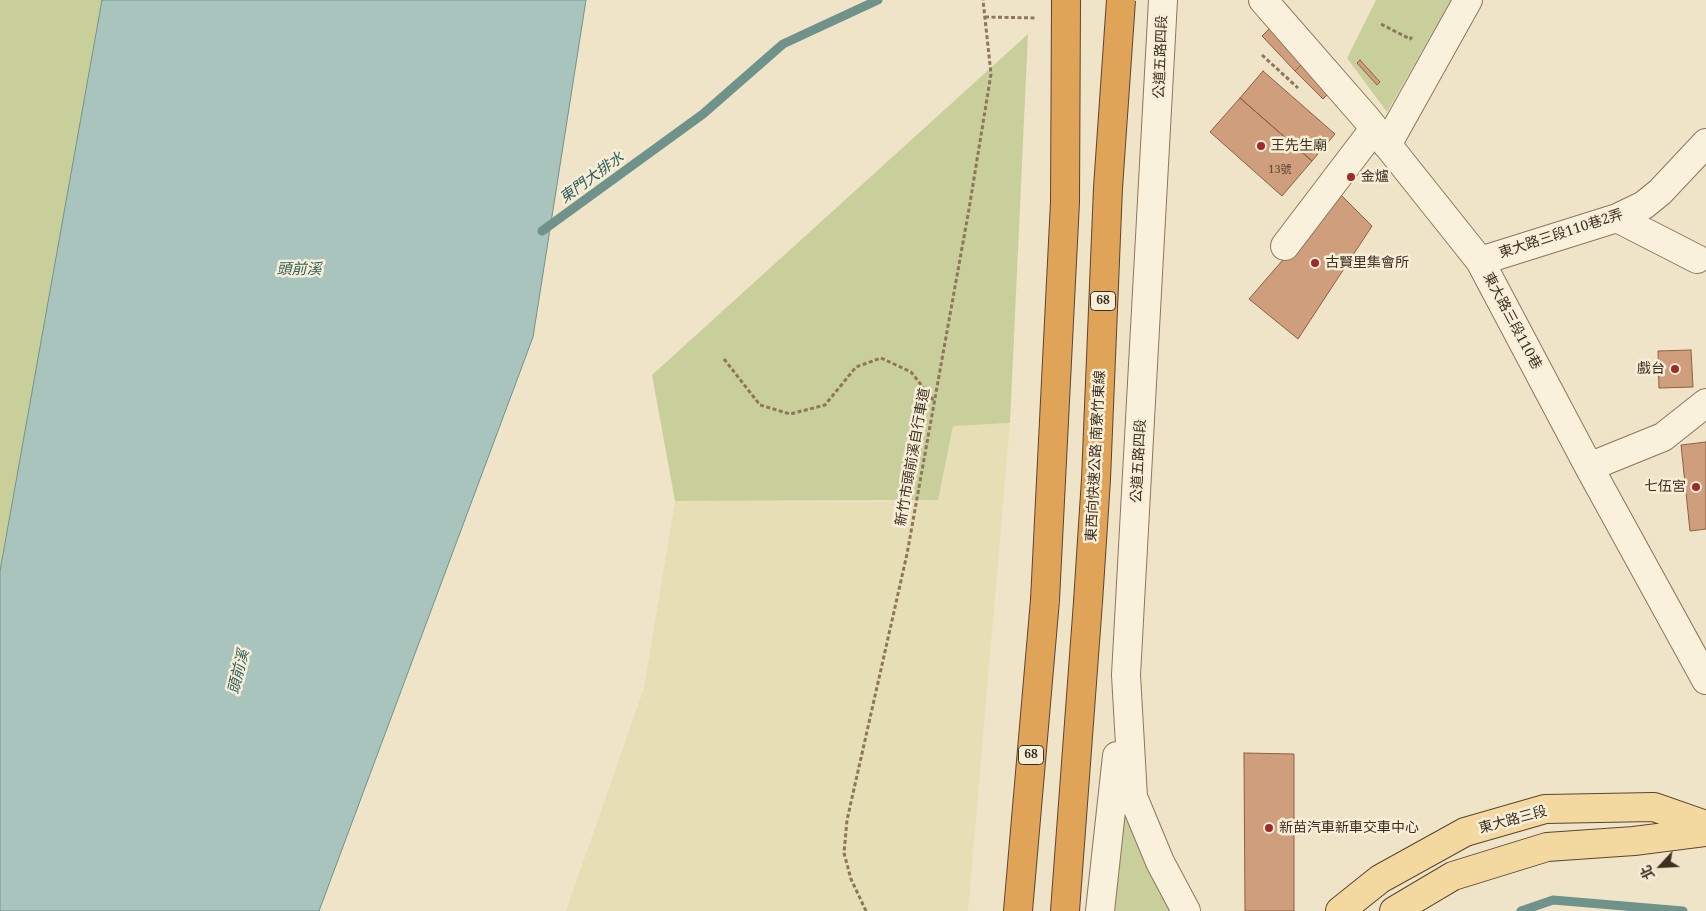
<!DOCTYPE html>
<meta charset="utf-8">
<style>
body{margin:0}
#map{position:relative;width:1706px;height:911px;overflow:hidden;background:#f0e4c8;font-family:"Noto Serif","Noto Sans TC",serif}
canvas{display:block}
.north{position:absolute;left:1636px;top:841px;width:50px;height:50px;-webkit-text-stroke:4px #f7eed8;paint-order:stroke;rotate:245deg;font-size:14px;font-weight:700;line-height:20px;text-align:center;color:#3d2e20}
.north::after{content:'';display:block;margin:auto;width:18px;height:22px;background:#3d2e20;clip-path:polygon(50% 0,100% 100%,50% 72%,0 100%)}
</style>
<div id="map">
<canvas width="1706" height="911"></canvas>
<div class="north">北</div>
</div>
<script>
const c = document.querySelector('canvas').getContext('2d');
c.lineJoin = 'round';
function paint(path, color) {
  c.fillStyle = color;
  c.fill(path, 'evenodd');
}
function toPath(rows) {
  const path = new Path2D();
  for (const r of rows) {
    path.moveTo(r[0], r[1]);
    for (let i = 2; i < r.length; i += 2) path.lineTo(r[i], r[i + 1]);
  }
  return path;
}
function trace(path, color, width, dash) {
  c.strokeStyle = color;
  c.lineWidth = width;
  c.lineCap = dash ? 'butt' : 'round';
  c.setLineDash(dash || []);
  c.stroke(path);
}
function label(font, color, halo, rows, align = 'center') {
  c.font = font + ' "Noto Serif","Noto Sans TC",serif';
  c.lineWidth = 5;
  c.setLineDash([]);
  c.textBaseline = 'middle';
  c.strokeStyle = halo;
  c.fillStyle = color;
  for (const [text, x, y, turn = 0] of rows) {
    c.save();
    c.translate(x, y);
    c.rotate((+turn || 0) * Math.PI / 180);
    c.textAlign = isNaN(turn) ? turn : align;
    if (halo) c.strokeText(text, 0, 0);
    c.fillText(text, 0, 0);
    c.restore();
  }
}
const farmland = toPath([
 [1010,423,968,911,566,911,644,688,675,501,869,502,937,500,953,426]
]);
const green = toPath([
 [0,0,102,0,0,571],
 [1376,0,1451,0,1387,112,1347,58],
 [1028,34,1010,423,953,426,938,500,675,501,652,375],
 [1123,808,1170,911,1114,911]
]);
const water = toPath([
 [102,0,586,0,533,337,319,911,0,911,0,571,102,0]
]);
const stream = toPath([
 [542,231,703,114,783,44,878,0],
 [1521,911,1553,900,1683,911]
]);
const building = toPath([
 [1275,23,1308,58,1295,71,1262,36,1275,23],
 [1308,58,1336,86,1323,99,1295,71,1308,58],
 [1360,60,1380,82,1377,85,1357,63,1360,60],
 [1263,71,1335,134,1312,161,1240,98,1263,71],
 [1240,98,1312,161,1282,196,1210,132,1240,98],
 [1340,194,1372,226,1298,339,1249,299,1340,194],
 [1691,350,1693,387,1659,388,1658,351,1691,350],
 [1706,442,1706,529,1690,531,1681,445,1706,442],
 [1244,753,1294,754,1294,911,1245,911,1244,753]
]);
const path = toPath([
 [985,17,1037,18],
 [1381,24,1410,39,1412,37],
 [1262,55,1298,88],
 [724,359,760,405,790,414,825,405,856,367,881,358,911,372,934,401],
 [866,911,851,879,844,853,847,820,907,554,969,209,991,74,983,0]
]);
const minor = toPath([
 [1163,0,1126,675,1133,797,1160,862,1186,911],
 [1263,0,1366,118,1480,261,1589,467,1706,680],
 [1387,145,1468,0],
 [1617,218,1697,259],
 [1285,246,1374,129],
 [1480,261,1617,218,1644,205,1660,192,1706,143],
 [1589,467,1663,437,1706,403],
 [1100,911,1117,756]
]);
const major = toPath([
 [1340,911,1380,879,1465,832,1545,809,1654,807,1706,825],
 [1394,911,1453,876,1547,847,1634,841,1706,832]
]);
const highway = toPath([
 [1018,911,1045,600],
 [1065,911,1088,602]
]);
const highwayBridge = toPath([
 [1045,600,1065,202,1066,0],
 [1088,602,1096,479,1108,188,1121,0]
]);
const markers = [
 [1261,146,5,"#9e2a2b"],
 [1351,177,5,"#9e2a2b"],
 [1315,263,5,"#9e2a2b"],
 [1675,369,5,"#9e2a2b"],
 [1696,487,5,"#9e2a2b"],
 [1269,828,5,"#9e2a2b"]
];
const numberNames = [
 ["13號",1280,170]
];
const shields = [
 [1103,301,25],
 [1031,755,25]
];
const shieldNames = [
 ["68",1103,301],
 ["68",1031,755]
];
const streetNames = [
 ["公道五路四段",1161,57,-88],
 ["東大路三段110巷2弄",1561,234,-18],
 ["東大路三段110巷",1512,321,62],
 ["東西向快速公路 南寮竹東線",1096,456,-87],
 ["新竹市頭前溪自行車道",913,457,-80],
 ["公道五路四段",1139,461,-87],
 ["東大路三段",1513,820,-15]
];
const poiNames = [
 ["王先生廟",1271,146],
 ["金爐",1361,177],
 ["古賢里集會所",1325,263],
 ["戲台",1665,369,"right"],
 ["七伍宮",1686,487,"right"],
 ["新苗汽車新車交車中心",1279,828]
];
const waterNames = [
 ["東門大排水",592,178,-36],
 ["頭前溪",299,270],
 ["頭前溪",239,672,-76]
];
paint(farmland, '#e6deb5');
paint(green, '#c9cf9b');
paint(water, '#a9c4bc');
trace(water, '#6f938a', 1);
trace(stream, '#6f938a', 9);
paint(building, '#cf9f7d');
trace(building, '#8d5f41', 1);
trace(minor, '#8d765c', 30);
trace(major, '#5b4430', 30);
trace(highway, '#5b4430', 30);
trace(path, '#8d765c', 3, [4, 2.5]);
trace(minor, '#faf1dc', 28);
trace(major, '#f3d9a0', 28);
trace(highway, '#e0a458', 28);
trace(highwayBridge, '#5b4430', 30, []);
trace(highwayBridge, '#e0a458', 28);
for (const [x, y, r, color] of markers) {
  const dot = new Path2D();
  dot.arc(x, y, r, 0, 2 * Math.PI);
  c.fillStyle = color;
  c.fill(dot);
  trace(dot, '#f7eed8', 2);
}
label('11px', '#624a37', null, numberNames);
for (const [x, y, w] of shields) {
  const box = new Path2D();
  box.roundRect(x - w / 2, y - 9.5, w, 19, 4);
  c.fillStyle = '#f7eed8';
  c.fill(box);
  trace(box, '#3d2e20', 1);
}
label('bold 12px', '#3d2e20', null, shieldNames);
label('14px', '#3d2e20', '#f7eed8', streetNames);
label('14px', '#3d2e20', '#f7eed8', poiNames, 'left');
label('italic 15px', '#2f5d5a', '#f7eed8', waterNames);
</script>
